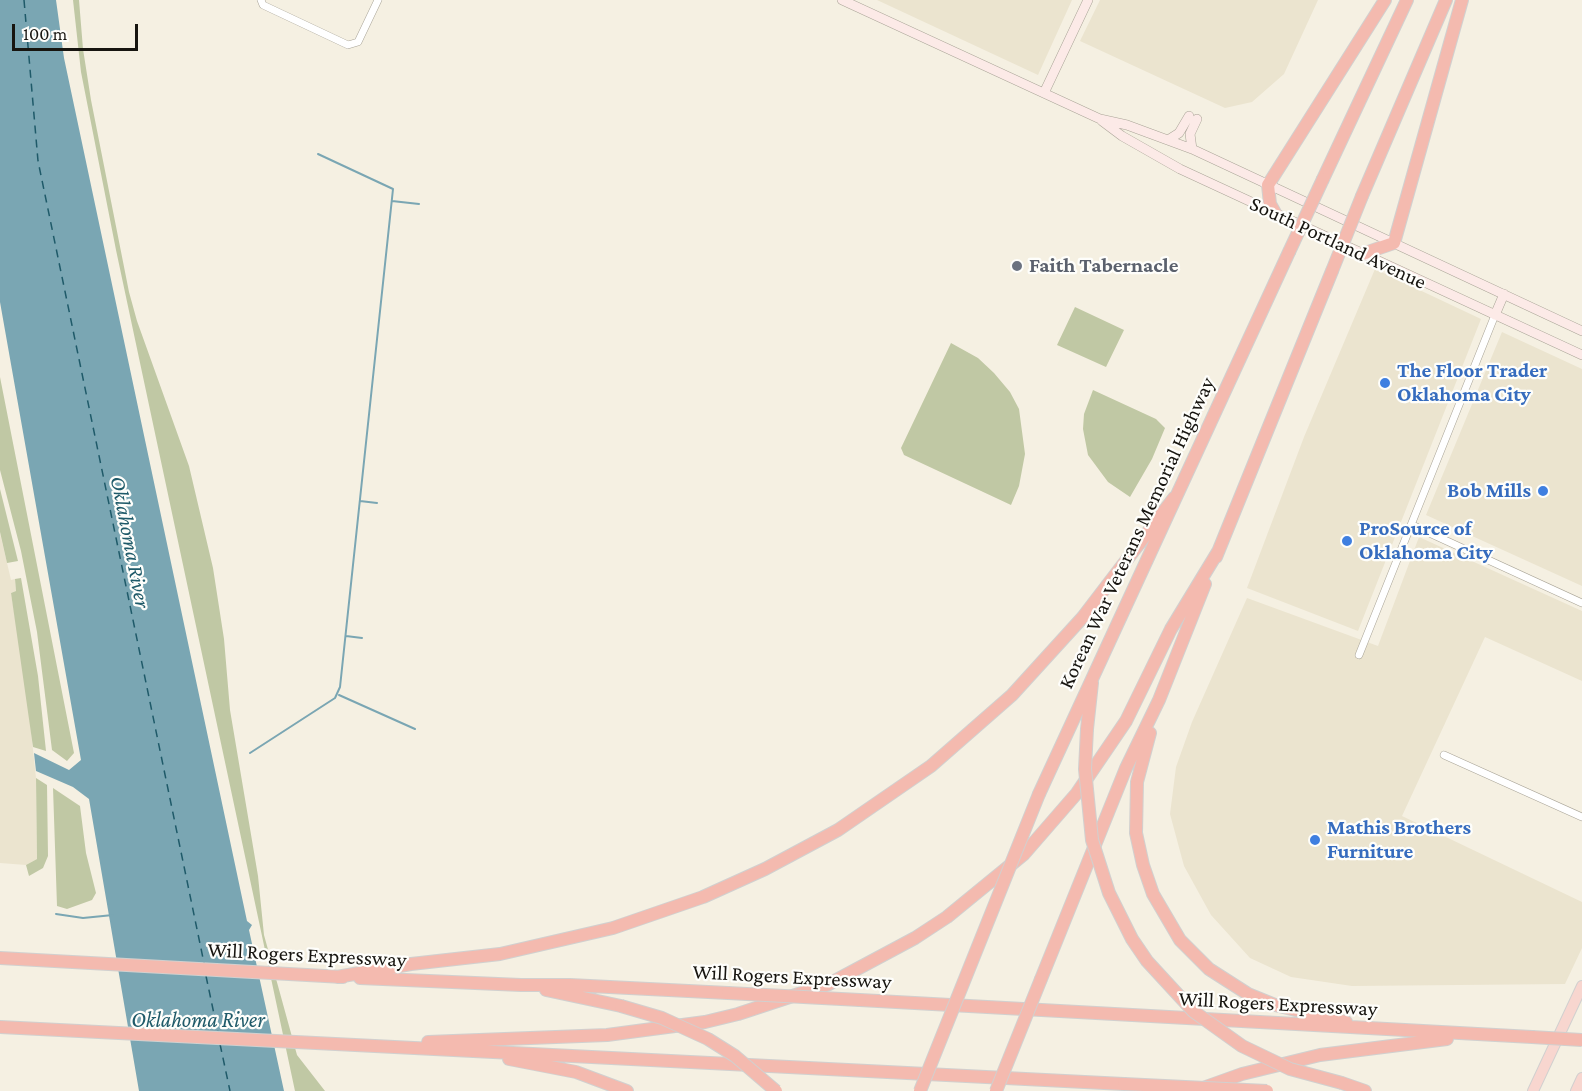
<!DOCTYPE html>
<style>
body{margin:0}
#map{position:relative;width:1582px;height:1091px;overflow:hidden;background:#f5f0e2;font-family:"Crimson Pro",serif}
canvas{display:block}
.scale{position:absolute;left:12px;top:24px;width:126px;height:27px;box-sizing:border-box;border:3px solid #171510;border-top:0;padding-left:8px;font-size:18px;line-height:21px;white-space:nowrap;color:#171510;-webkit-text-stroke:4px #fefefb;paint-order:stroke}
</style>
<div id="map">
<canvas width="1582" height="1091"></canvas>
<div class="scale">100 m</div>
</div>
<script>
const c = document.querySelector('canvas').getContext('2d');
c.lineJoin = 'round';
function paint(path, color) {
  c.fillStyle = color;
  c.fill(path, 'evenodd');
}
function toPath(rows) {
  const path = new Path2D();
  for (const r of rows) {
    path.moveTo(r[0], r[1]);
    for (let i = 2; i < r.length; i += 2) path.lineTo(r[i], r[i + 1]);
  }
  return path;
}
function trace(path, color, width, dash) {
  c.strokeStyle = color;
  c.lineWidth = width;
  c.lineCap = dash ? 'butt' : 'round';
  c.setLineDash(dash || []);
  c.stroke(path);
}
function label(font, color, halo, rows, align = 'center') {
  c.font = font + ' "Crimson Pro",serif';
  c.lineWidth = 4.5;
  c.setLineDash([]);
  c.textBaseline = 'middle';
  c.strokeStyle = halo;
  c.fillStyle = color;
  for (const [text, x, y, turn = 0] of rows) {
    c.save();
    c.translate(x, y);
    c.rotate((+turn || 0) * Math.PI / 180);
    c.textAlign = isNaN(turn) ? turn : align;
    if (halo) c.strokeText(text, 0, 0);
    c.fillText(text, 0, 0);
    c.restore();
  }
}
const built = toPath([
 [877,0,1072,0,1038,75],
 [1100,0,1318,0,1284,74,1252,102,1225,108,1080,41],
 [1375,269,1481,319,1358,631,1247,588,1304,437],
 [1502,332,1582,369,1582,586,1426,515],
 [0,533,11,580,15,579,16,591,11,593,26,684,36,778,37,859,26,865,0,863],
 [1419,537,1582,611,1582,681,1485,637,1402,816,1582,902,1582,948,1565,984,1352,986,1291,977,1250,958,1211,915,1184,866,1170,814,1176,767,1192,722,1247,598,1378,646]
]);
const green = toPath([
 [73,0,79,0,83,49,91,100,129,292,137,321,189,466,213,568,224,639,230,710,258,876,264,935,297,1055,325,1091,295,1091,116,250,81,72],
 [1075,307,1124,330,1106,367,1057,345],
 [951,343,978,358,994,373,1010,392,1019,409,1025,454,1019,486,1011,505,904,455,901,448],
 [0,377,74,753,67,761,52,750,37,632,21,551,0,470],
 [1093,390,1156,419,1165,428,1152,459,1130,497,1108,482,1088,455,1083,429,1084,414],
 [0,489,18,561,7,563,0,532],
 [21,578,38,676,46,751,33,747,11,593,16,591,15,579],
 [36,778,47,785,48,856,43,868,29,876,26,865,37,859],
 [53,788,80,806,86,853,96,893,92,900,67,909,57,906]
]);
const water = toPath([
 [0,0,56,0,64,58,247,921,252,925,249,930,284,1091,139,1091,89,799,73,787,36,771,34,753,69,770,81,760,0,302]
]);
const stream = toPath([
 [392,201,419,204],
 [360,501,377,503],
 [346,636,362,638],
 [339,695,415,729],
 [250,753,335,698,340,687,393,189,318,154],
 [56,914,83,918,113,915]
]);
const ferry = toPath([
 [24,0,38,161,204,963],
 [206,976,218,1033],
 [220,1044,230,1091]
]);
const street = toPath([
 [261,0,263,5,348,45,358,42,378,0],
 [1412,525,1582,603],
 [1359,655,1495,315],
 [1444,755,1582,817]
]);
const secondary = toPath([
 [842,0,1100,119,1127,125,1192,149,1582,331],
 [1044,93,1088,0],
 [1102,121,1122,136,1180,169,1582,355],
 [1168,140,1179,133,1189,116],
 [1192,149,1190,134,1197,119],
 [1495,315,1504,294]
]);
const primary = toPath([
 [1533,1091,1582,986],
 [1576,1091,1582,1078]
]);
const highway = toPath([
 [1323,179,1407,0],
 [1362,196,1446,0],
 [1275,213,1270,204,1268,185,1385,0],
 [1362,254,1394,243,1462,0],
 [1216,557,1332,271],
 [1087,729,1092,683],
 [1150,733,1137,782,1136,833,1143,865,1153,894,1180,940,1209,969,1248,994,1275,1005,1346,1022],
 [1039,794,1289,252],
 [0,958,343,977],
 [337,977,411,964,500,954,613,928,703,897,765,869,838,830,931,766,1012,695,1083,617,1174,498],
 [360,978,521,985,570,985,728,993],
 [1041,979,1126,768,1159,700,1205,584],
 [546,990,621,1006],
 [860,1000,1532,1037],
 [0,1027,1124,1084],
 [428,1042,607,1035,705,1022,738,1014,829,984,915,938,947,917,1024,854,1077,793,1126,721,1171,629,1219,550],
 [509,1059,576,1072,627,1091],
 [1342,1083,1365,1091],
 [1203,1088,1242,1074,1320,1055,1447,1039]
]);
const highwayBridge = toPath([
 [1289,252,1323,179],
 [1332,271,1362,196],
 [1087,729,1085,769,1092,840,1109,893,1132,939,1147,961,1193,1011,1242,1046,1290,1069,1342,1083],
 [728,993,860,1000],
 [621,1006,662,1018,708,1039,735,1056,776,1091],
 [1532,1037,1582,1040],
 [1124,1084,1267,1091],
 [920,1091,1039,794],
 [996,1091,1041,979]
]);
const markers = [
 [1017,266,6,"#6b7280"],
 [1385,383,6,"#3f7fe0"],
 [1543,491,6,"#3f7fe0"],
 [1347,541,6,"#3f7fe0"],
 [1315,840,6,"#3f7fe0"]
];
const streetNames = [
 ["South Portland Avenue",1338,243,25],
 ["Korean War Veterans Memorial Highway",1137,533,-65],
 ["Will Rogers Expressway",307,955,3],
 ["Will Rogers Expressway",792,977,3],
 ["Will Rogers Expressway",1278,1004,3]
];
const worshipNames = [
 ["Faith Tabernacle",1029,266]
];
const shopNames = [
 ["The Floor Trader",1397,371],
 ["Oklahoma City",1397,395],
 ["Bob Mills",1531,491,"right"],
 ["ProSource of",1359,529],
 ["Oklahoma City",1359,553],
 ["Mathis Brothers",1327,828],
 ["Furniture",1327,852]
];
const waterNames = [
 ["Oklahoma River",130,542,79],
 ["Oklahoma River",198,1020]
];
paint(built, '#ebe4cf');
paint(green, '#c0c8a4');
paint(water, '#7aa6b3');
trace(stream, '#7aa6b3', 2);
trace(ferry, '#1f5a69', 1.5, [8, 6]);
trace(street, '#a9a497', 8);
trace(secondary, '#a9a497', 10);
trace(primary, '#d1d0cf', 12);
trace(highway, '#d1d0cf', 14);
trace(street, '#fff', 7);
trace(secondary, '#fceae7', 9);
trace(primary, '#f8d6cf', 10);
trace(highway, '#f4baaf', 12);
trace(highwayBridge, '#d1d0cf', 14, []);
trace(highwayBridge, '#f4baaf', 12);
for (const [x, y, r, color] of markers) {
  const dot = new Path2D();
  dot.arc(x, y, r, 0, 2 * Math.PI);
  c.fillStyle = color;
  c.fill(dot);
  trace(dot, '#fefefb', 2);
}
label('21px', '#171510', '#fefefb', streetNames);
label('bold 21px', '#5b616d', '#fefefb', worshipNames, 'left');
label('bold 21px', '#366cbe', '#fefefb', shopNames, 'left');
label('italic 22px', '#1f5a69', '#fefefb', waterNames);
</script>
